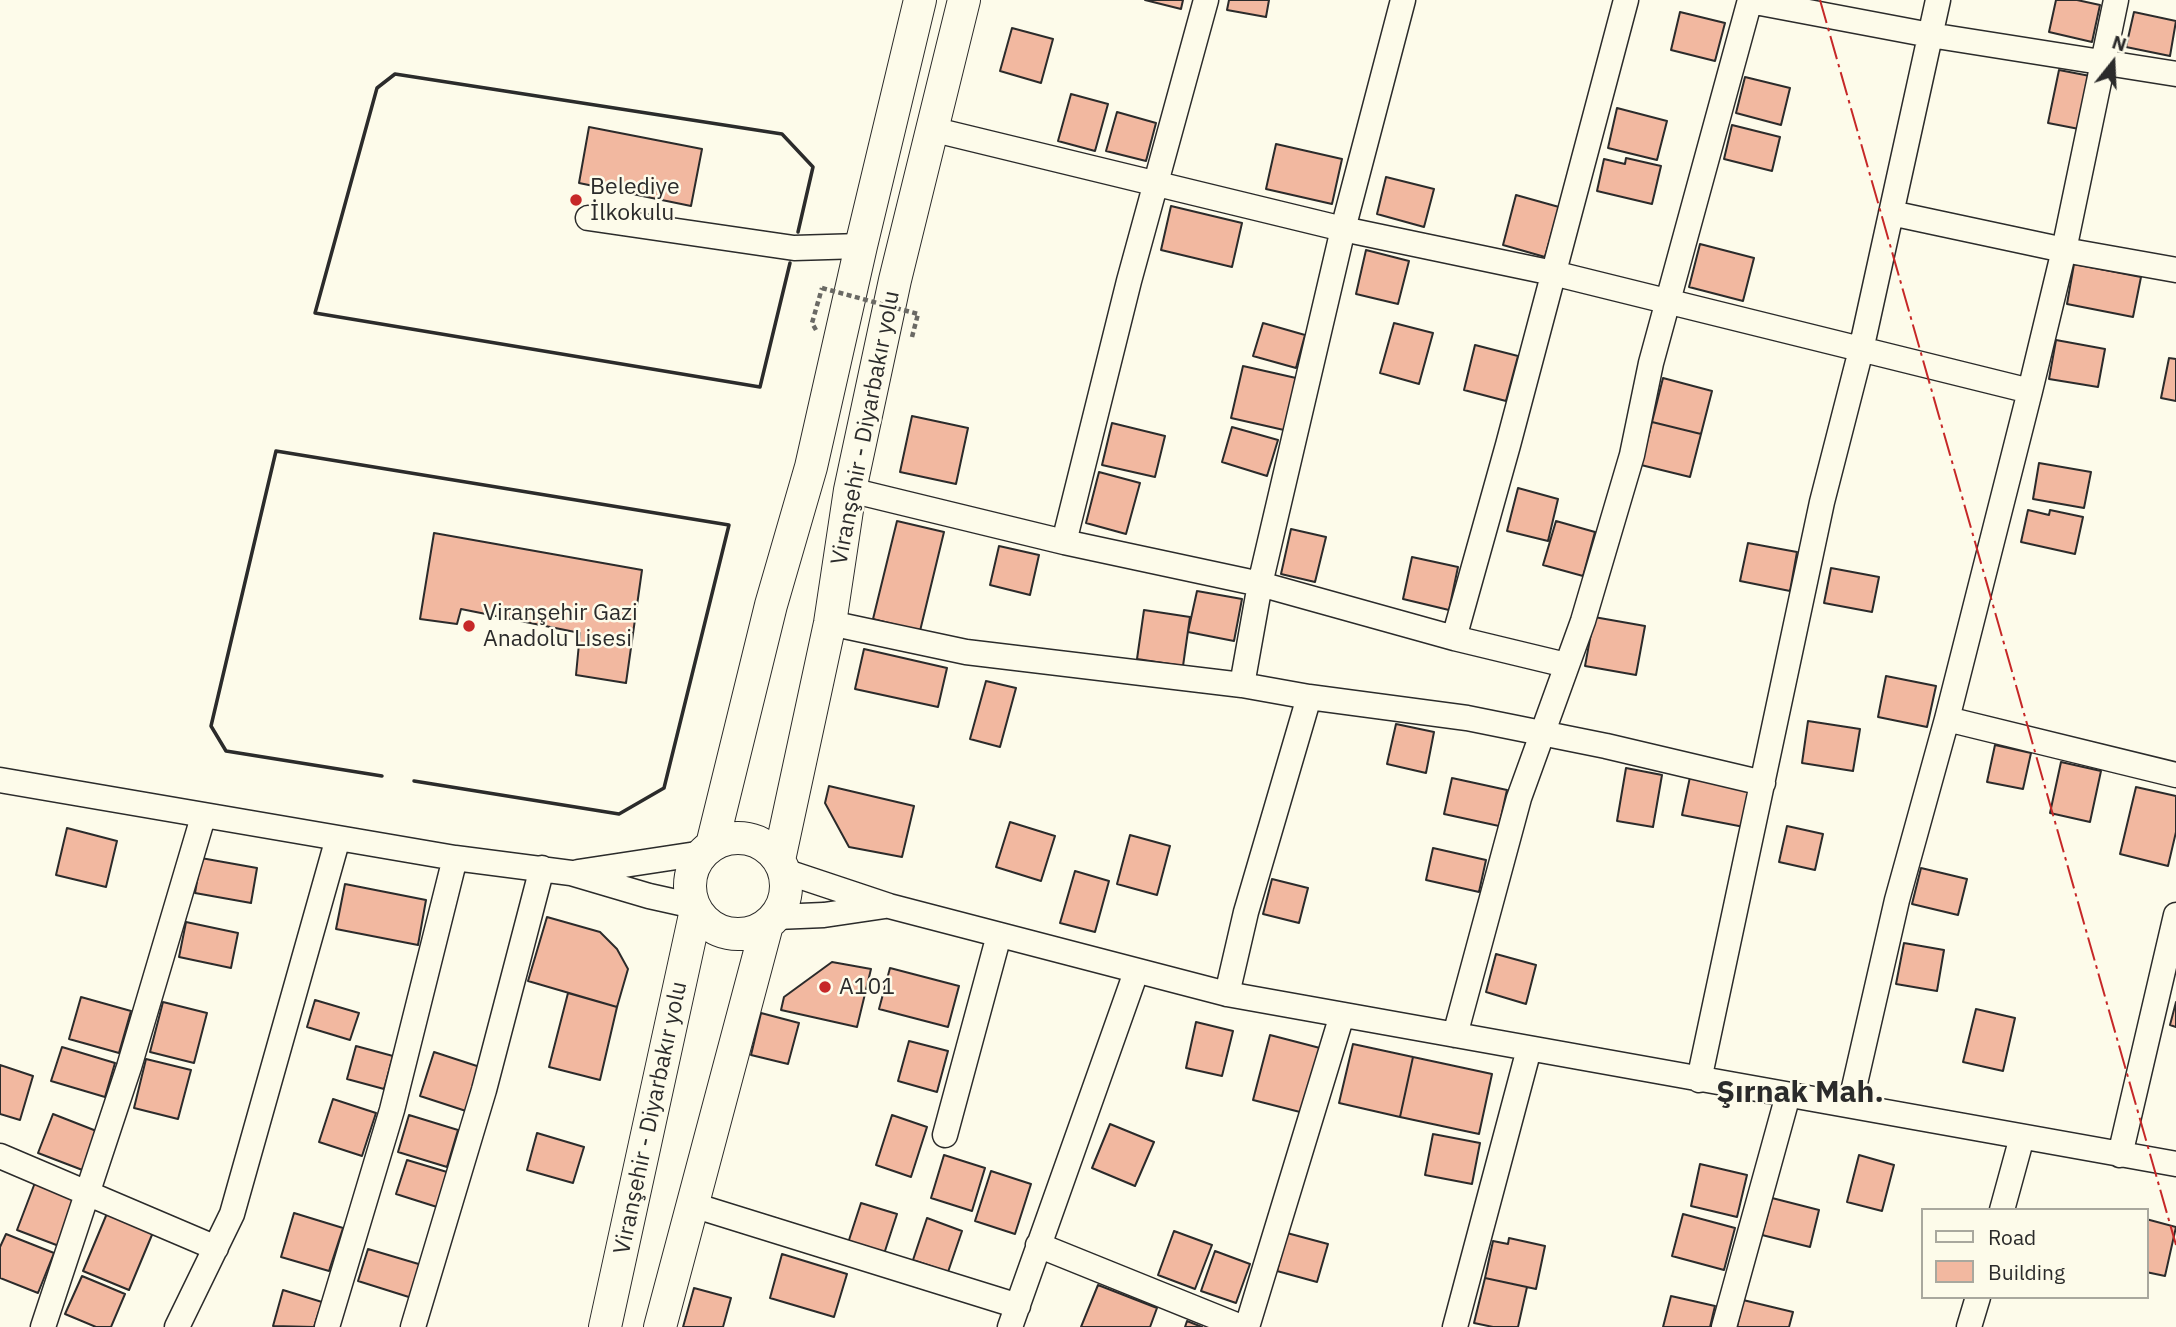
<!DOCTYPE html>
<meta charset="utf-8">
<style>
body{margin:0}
#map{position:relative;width:2176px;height:1327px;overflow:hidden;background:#fdfbea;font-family:"IBM Plex Sans",sans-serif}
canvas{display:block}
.legend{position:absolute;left:1921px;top:1208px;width:228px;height:91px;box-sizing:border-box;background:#fdfbea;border:2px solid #a9a89e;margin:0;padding:9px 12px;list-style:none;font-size:21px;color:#2b2b2b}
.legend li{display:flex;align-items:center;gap:14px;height:35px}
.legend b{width:35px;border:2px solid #a9a89e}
.north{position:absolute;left:2078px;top:28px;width:70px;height:70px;-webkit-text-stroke:5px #fdfbea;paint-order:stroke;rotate:18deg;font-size:19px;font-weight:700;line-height:28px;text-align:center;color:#2b2b2b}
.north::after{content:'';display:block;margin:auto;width:24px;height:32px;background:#2b2b2b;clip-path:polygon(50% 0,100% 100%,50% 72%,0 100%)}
</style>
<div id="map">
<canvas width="2176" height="1327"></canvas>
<ul class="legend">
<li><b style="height:9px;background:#fdfbea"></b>Road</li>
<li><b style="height:19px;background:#f2b8a0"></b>Building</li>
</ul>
<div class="north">N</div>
</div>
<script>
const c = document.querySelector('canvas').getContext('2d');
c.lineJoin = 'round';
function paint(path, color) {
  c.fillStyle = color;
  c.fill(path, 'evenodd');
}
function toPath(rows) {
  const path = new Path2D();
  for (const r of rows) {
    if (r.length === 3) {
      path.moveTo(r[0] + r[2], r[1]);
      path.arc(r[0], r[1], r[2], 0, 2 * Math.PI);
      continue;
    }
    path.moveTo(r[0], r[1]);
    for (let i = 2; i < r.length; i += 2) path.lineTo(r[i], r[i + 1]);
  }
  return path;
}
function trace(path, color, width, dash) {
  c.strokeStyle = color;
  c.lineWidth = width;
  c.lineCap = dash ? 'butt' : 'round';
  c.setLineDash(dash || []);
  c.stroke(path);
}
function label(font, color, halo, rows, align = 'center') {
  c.font = font + ' "IBM Plex Sans",sans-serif';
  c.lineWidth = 5;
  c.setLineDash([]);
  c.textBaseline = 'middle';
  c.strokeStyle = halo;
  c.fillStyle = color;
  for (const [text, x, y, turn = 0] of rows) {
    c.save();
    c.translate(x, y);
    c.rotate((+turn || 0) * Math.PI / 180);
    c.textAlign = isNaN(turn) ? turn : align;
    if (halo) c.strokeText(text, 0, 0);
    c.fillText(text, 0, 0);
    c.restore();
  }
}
const building = toPath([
 [1145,0,1183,0,1181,9,1145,0],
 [1229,0,1269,0,1266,17,1227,10,1229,0],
 [2056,0,2077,0,2100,5,2092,42,2049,32,2056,0],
 [1680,12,1725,23,1715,61,1671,50,1680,12],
 [2134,12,2176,21,2170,56,2126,47,2134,12],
 [1012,28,1053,39,1041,83,1000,71,1012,28],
 [2059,70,2090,76,2079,129,2048,123,2059,70],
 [1745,77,1790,88,1781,125,1736,113,1745,77],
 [1071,94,1108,104,1095,151,1058,141,1071,94],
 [1617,108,1667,121,1657,160,1608,148,1617,108],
 [1117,112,1156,123,1146,161,1106,151,1117,112],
 [1732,125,1780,137,1772,171,1724,159,1732,125],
 [589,127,702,149,691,206,579,183,589,127],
 [1276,144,1342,159,1332,204,1266,189,1276,144],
 [1626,158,1661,166,1652,204,1597,191,1604,159,1625,164,1626,158],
 [1386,177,1434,189,1424,227,1377,214,1386,177],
 [1516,195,1559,207,1545,257,1503,245,1516,195],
 [1171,206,1242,223,1232,267,1161,250,1171,206],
 [1700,244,1754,258,1743,301,1689,287,1700,244],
 [1366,250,1409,261,1398,304,1356,294,1366,250],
 [2074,264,2141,277,2133,317,2067,304,2074,264],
 [1263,323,1305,335,1296,368,1253,356,1263,323],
 [1394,323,1433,333,1419,384,1380,373,1394,323],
 [2056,340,2105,349,2098,387,2049,379,2056,340],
 [1475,345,1518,356,1506,401,1464,390,1475,345],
 [2169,358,2176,359,2176,401,2161,398,2169,358],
 [1243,366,1296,378,1284,430,1231,418,1243,366],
 [1663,378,1712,391,1701,434,1652,422,1663,378],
 [912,416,968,428,956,484,900,472,912,416],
 [1652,422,1701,434,1690,477,1641,465,1652,422],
 [1112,423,1165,436,1155,477,1102,465,1112,423],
 [1232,427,1278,440,1267,476,1222,462,1232,427],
 [2039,463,2091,472,2084,508,2033,499,2039,463],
 [1099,472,1140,483,1126,534,1086,523,1099,472],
 [1518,488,1558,499,1548,541,1507,531,1518,488],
 [2028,510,2049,515,2050,510,2083,517,2075,554,2021,542,2028,510],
 [897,521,944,532,920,631,873,619,897,521],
 [1556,521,1595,532,1583,576,1543,565,1556,521],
 [1291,529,1326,537,1315,582,1281,574,1291,529],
 [434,533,642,570,626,683,576,675,580,633,461,609,457,624,420,619,434,533],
 [1748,543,1797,552,1790,591,1740,581,1748,543],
 [999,546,1039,555,1030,595,990,585,999,546],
 [1412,557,1458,567,1449,610,1403,599,1412,557],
 [1831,568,1879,577,1872,612,1824,603,1831,568],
 [1197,591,1242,599,1234,641,1188,632,1197,591],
 [1144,610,1190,617,1183,666,1137,659,1144,610],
 [1594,617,1645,626,1636,675,1585,666,1594,617],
 [864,649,947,668,938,707,855,689,864,649],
 [1886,676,1936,686,1927,727,1878,717,1886,676],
 [986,681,1016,688,1000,747,970,739,986,681],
 [1808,721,1860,729,1853,771,1802,763,1808,721],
 [1396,724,1434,732,1426,773,1387,764,1396,724],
 [1995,745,2031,753,2023,789,1987,782,1995,745],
 [2061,762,2101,771,2090,822,2050,813,2061,762],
 [1626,768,1662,775,1653,827,1617,821,1626,768],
 [1690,777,1752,789,1744,827,1682,815,1690,777],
 [1452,778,1507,790,1499,826,1444,814,1452,778],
 [829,786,914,806,902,857,849,847,825,803,829,786],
 [2136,787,2176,796,2176,832,2168,866,2120,854,2136,787],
 [1010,822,1055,836,1041,881,996,867,1010,822],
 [1787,826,1823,834,1815,870,1779,862,1787,826],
 [67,828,117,841,106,887,56,875,67,828],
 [1130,835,1170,846,1157,895,1117,884,1130,835],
 [1433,848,1486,860,1479,892,1426,880,1433,848],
 [201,858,257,868,251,903,195,893,201,858],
 [1921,868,1967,879,1958,915,1912,904,1921,868],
 [1075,871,1109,881,1095,932,1060,923,1075,871],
 [1272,879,1308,888,1299,923,1263,914,1272,879],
 [345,884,426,900,418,945,336,929,345,884],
 [547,917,600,932,617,949,628,969,617,1007,528,981,547,917],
 [186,922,238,933,231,968,179,957,186,922],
 [1904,943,1944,950,1937,991,1896,984,1904,943],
 [1496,954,1536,965,1526,1004,1486,992,1496,954],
 [832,962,871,969,857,1027,781,1010,784,997,832,962],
 [890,968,959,986,948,1027,879,1009,890,968],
 [568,993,617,1007,600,1080,549,1067,568,993],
 [81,997,131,1011,119,1053,69,1039,81,997],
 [315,1000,359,1013,350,1040,307,1027,315,1000],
 [163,1002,207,1013,194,1063,150,1052,163,1002],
 [2176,1002,2176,1027,2170,1025,2176,1002],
 [1976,1009,2015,1018,2003,1071,1963,1062,1976,1009],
 [761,1013,799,1023,788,1064,751,1055,761,1013],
 [1196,1022,1233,1031,1222,1076,1186,1068,1196,1022],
 [1270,1035,1320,1048,1304,1113,1253,1100,1270,1035],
 [909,1041,948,1051,937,1092,898,1081,909,1041],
 [1353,1044,1413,1057,1400,1117,1339,1103,1353,1044],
 [356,1046,393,1056,384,1089,347,1079,356,1046],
 [62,1047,115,1063,105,1097,51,1081,62,1047],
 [434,1052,480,1067,466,1111,420,1096,434,1052],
 [1413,1057,1492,1074,1479,1134,1400,1117,1413,1057],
 [146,1059,191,1070,178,1119,134,1108,146,1059],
 [0,1065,33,1076,20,1120,0,1114,0,1065],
 [333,1099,376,1113,362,1156,319,1142,333,1099],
 [53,1114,99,1132,85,1171,38,1153,53,1114],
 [409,1115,458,1130,447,1167,398,1152,409,1115],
 [892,1115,927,1127,911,1177,876,1165,892,1115],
 [1110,1124,1154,1142,1135,1186,1092,1168,1110,1124],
 [537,1133,584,1147,573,1183,527,1170,537,1133],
 [1433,1134,1480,1143,1472,1184,1425,1175,1433,1134],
 [944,1155,985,1168,972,1211,931,1198,944,1155],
 [1859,1155,1894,1165,1882,1211,1847,1202,1859,1155],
 [407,1160,447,1172,437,1207,396,1194,407,1160],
 [1700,1164,1747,1175,1737,1217,1691,1206,1700,1164],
 [991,1171,1031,1184,1015,1234,975,1221,991,1171],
 [36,1180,78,1197,59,1246,17,1230,36,1180],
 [1772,1198,1819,1210,1810,1247,1762,1235,1772,1198],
 [861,1203,897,1214,884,1254,848,1243,861,1203],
 [108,1211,154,1230,129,1290,83,1271,108,1211],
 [294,1213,343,1228,329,1271,281,1257,294,1213],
 [1683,1214,1735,1228,1724,1270,1672,1256,1683,1214],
 [927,1218,962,1231,948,1272,913,1260,927,1218],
 [2146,1219,2176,1227,2165,1276,2146,1272,2146,1219],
 [1174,1231,1212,1245,1195,1289,1158,1275,1174,1231],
 [1287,1233,1328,1244,1317,1282,1277,1271,1287,1233],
 [6,1234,54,1253,38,1293,0,1278,0,1247,6,1234],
 [1509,1238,1545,1246,1536,1289,1485,1278,1493,1241,1508,1244,1509,1238],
 [368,1249,422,1265,412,1298,358,1281,368,1249],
 [1215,1251,1250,1264,1236,1303,1201,1291,1215,1251],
 [782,1254,847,1274,834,1317,770,1298,782,1254],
 [82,1276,125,1294,111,1327,96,1327,65,1314,82,1276],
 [1485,1278,1527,1287,1518,1327,1493,1327,1474,1323,1485,1278],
 [1098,1285,1157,1308,1150,1327,1081,1327,1098,1285],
 [694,1288,731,1298,723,1327,683,1327,694,1288],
 [283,1290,322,1302,314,1327,273,1326,283,1290],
 [1671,1296,1715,1306,1710,1327,1663,1327,1671,1296],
 [1743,1300,1793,1312,1789,1327,1737,1327,1743,1300],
 [1187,1321,1202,1327,1185,1327,1187,1321]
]);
const path = toPath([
 [816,330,812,323,822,288],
 [912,337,918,314]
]);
const minor = toPath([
 [1750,1,1930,35,2176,74],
 [931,129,1343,229,1553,273,2030,391],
 [1891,213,2064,250,2176,270],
 [588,218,794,248,861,246],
 [850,490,1064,542,1260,584,1454,638,1566,665],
 [1064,542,1129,281,1206,0],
 [830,623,966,652,1242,685,1309,697,1467,718,1606,746,1763,783],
 [1454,638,1508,445,1626,0],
 [1242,685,1260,584,1343,229,1403,0],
 [1947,719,2176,775],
 [0,780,455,858,571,873,649,896,694,906],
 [784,871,889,906,1227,994,2176,1164],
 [578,872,703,853],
 [776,917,824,915,885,906],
 [1227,994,1246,912,1309,697],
 [1455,1035,1519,798,1583,621,1632,455,1651,363,1750,0],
 [1699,1080,1822,502,1861,350,1938,0],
 [1850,1105,1897,900,1947,719,2030,391,2064,250,2116,0],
 [945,1135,999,935],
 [2120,1155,2176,915],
 [0,1156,216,1248],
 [693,1205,1018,1306],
 [2002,1210,2022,1137],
 [1038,1245,1241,1327],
 [43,1327,129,1067,203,817],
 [177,1327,232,1214,338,838],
 [327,1327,392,1110,455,858],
 [413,1327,484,1090,542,868],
 [1010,1327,1136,972],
 [1247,1327,1342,1015],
 [1455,1327,1529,1049],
 [1724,1327,1788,1095],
 [1969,1327,1978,1297]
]);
const major = toPath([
 [738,886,48],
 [712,845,771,605,811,467,861,246,920,0],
 [779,860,830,623,850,490,895,280,964,0],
 [605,1327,696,910],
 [660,1327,767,925]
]);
const pathBridge = toPath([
 [822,288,918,314]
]);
const wall = toPath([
 [790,263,760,387,315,313,377,88,395,74,782,134,813,167,798,232],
 [382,776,226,751,211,726,276,451,729,525,664,788,619,814,414,781]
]);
const power = toPath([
 [1820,0,2176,1245]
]);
const markers = [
 [576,200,7,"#c62828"],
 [469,626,7,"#c62828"],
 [825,987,7,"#c62828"]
];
const poiNames = [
 ["Belediye",590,187],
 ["İlkokulu",590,213],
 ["Viranşehir Gazi",483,613],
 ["Anadolu Lisesi",483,639],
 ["A101",839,987]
];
const streetNames = [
 ["Viranşehir - Diyarbakır yolu",866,428,-79],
 ["Viranşehir - Diyarbakır yolu",651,1118,-78]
];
const districtNames = [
 ["Şırnak Mah.",1800,1093]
];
paint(building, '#f2b8a0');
trace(building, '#2b2b2b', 2);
trace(minor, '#2b2b2b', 27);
trace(major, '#2b2b2b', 34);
trace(path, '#6a6964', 4.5, [5, 3.5]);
trace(minor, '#fdfbea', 24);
trace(major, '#fdfbea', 32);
trace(pathBridge, '#6a6964', 4.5, [5, 3.5]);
trace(wall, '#2b2b2b', 3.5);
trace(power, '#c62828', 2, [24, 5, 3.5, 5]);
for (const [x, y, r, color] of markers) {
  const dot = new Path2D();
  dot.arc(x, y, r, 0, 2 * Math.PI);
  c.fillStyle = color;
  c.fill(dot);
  trace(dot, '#fdfbea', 2.5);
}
label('23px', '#2b2b2b', '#fdfbea', poiNames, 'left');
label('23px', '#2b2b2b', '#fdfbea', streetNames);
label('bold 30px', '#2b2b2b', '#fdfbea', districtNames);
</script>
